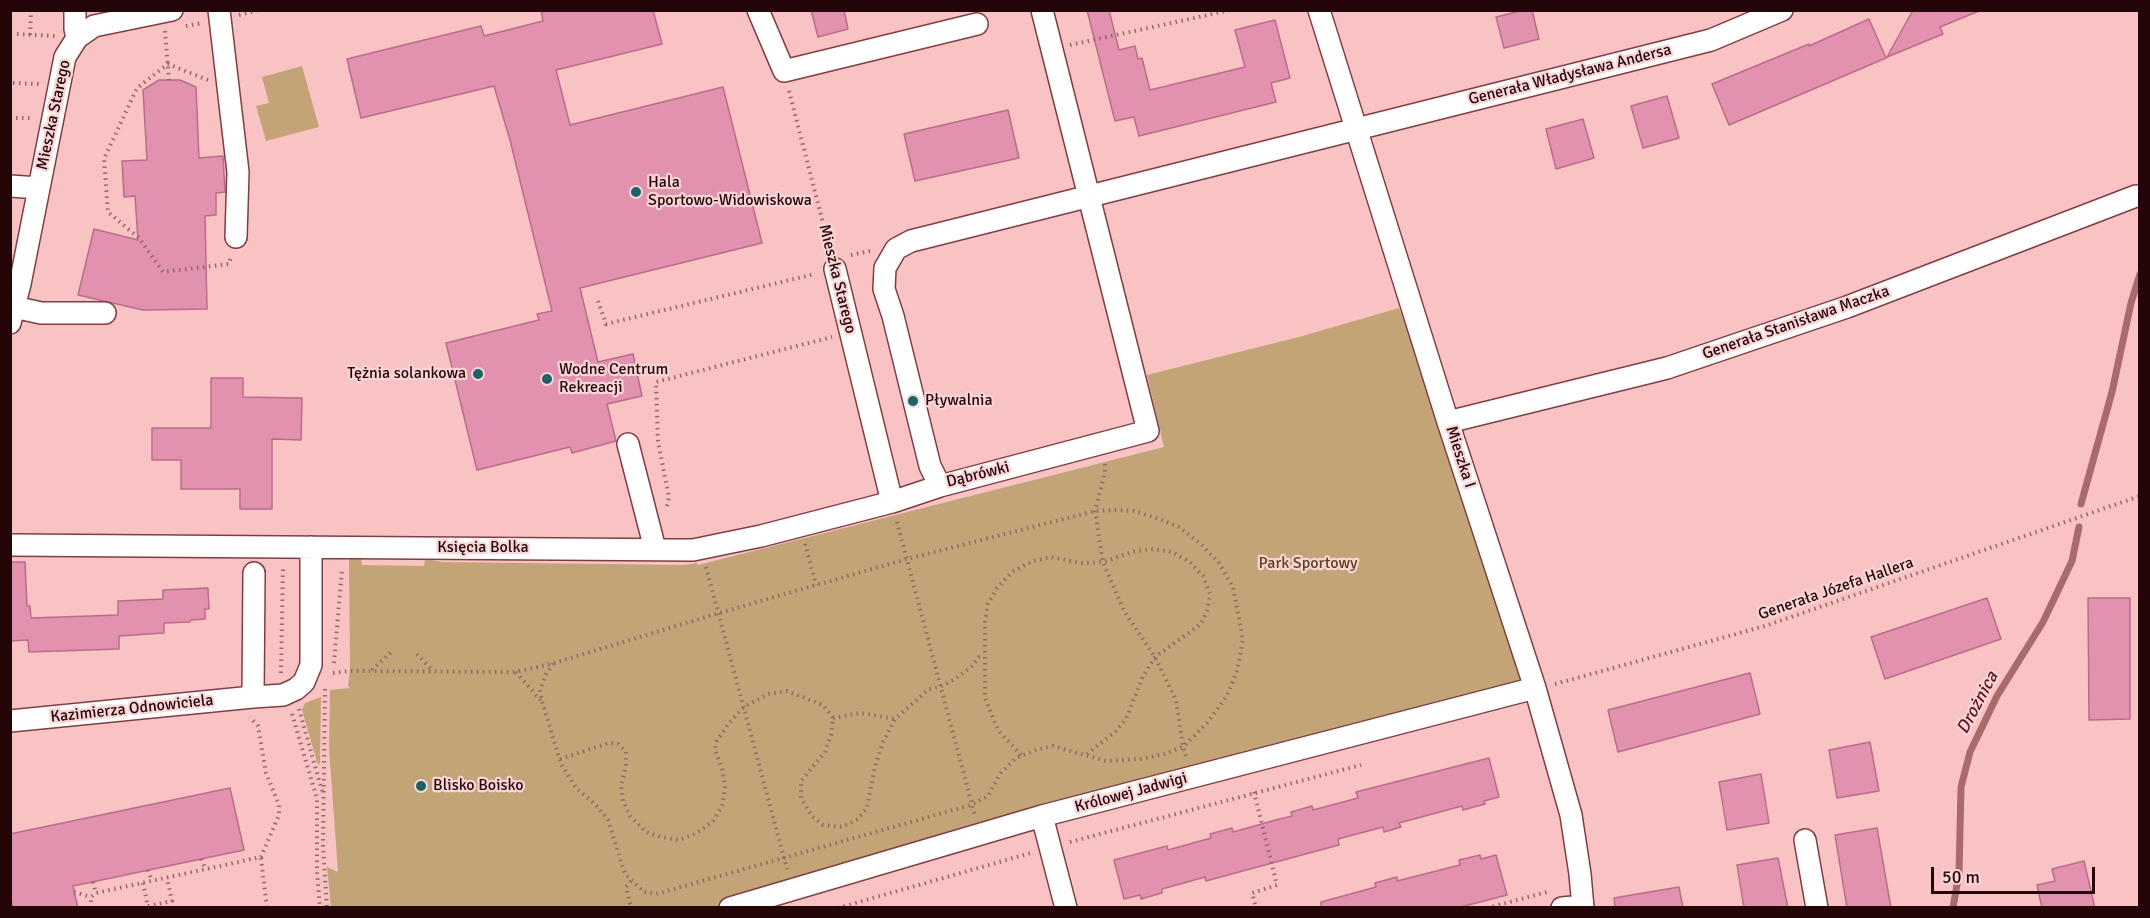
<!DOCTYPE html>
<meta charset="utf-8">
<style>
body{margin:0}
#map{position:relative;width:2150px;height:918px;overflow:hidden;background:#f9c3c4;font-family:Signika,sans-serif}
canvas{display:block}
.frame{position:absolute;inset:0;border:12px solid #240609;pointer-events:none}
.scale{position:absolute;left:1931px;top:867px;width:164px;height:27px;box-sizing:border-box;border:3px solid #240609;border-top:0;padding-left:8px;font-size:18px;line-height:21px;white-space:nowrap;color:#240609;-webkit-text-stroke:4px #fad5d6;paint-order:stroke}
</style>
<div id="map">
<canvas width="2150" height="918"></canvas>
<div class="frame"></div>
<div class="scale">50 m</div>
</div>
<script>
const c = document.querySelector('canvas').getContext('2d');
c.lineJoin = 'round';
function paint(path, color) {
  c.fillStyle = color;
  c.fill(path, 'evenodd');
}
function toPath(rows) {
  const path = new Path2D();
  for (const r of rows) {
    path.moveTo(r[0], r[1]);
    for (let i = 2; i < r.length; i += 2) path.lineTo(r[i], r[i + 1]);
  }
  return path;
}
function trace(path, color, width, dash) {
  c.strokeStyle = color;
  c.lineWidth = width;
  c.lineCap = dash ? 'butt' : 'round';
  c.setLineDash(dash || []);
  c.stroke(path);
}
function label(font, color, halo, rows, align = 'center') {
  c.font = font + ' Signika,sans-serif';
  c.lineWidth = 4.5;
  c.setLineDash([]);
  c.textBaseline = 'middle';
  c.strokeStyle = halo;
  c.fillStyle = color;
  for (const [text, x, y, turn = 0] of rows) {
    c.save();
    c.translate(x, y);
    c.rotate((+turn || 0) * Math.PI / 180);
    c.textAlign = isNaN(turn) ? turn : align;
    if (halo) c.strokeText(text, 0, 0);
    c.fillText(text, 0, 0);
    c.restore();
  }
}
const green = toPath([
 [302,66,319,127,266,141,256,106,269,103,262,77],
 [1399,308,1448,422,1535,688,716,907,331,907,327,867,338,872,329,748,330,690,350,688,348,686,350,667,349,564,349,559,353,557,361,558,362,565,424,566,425,559,442,562,684,565,697,563,698,565,1164,447,1147,375,1299,337],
 [321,697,320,763,318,765,302,710,305,703]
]);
const stream = toPath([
 [2081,504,2112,392,2131,303,2140,274],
 [1953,908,1959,873,1961,787,1970,752,1997,696,2043,622,2072,561,2079,527]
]);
const building = toPath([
 [541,10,653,10,662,44,556,70,570,125,723,87,762,243,580,288,598,362,633,354,642,396,607,404,616,441,572,453,570,447,477,470,446,343,539,320,537,314,552,311,510,140,494,86,361,118,347,59,481,26,484,36,543,21,541,10],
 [811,10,844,10,848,29,818,37,811,10],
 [1087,10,1109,10,1119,50,1135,46,1138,59,1142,58,1150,90,1245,67,1235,30,1275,20,1290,78,1271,83,1276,102,1139,136,1134,117,1115,121,1087,10],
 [1524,10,1532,10,1539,39,1504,48,1496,17,1524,10],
 [1913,10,1979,10,1979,11,1940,27,1943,34,1887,57,1913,10],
 [1869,19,1886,58,1729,125,1712,84,1809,44,1809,46,1869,19],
 [159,80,180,80,196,87,199,158,223,156,225,192,216,193,216,215,205,216,207,309,143,310,78,295,94,229,138,240,135,196,124,197,122,161,147,160,143,90,159,80],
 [1667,96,1679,138,1643,148,1631,106,1667,96],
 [1008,110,1019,158,915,181,904,134,1008,110],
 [1583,119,1594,158,1556,169,1546,129,1583,119],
 [211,378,243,378,243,397,302,398,301,440,272,439,272,509,240,509,240,489,181,489,181,460,152,460,152,428,211,428,211,378],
 [10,562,25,562,27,606,30,606,31,618,118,615,118,601,163,599,163,590,208,588,209,609,205,609,205,619,191,620,190,622,164,623,164,633,119,636,119,649,29,652,28,640,10,641,10,562],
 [1987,598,2001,639,1885,679,1871,637,1987,598],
 [2088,598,2130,598,2130,719,2089,720,2088,598],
 [1750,673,1760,714,1618,752,1608,710,1750,673],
 [1870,742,1879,791,1837,798,1829,750,1870,742],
 [1489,758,1499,797,1484,801,1485,804,1463,810,1462,806,1399,823,1401,827,1384,832,1383,827,1338,839,1339,845,1287,859,1206,881,1205,877,1162,889,1162,893,1141,899,1140,895,1124,899,1114,860,1167,846,1168,850,1211,838,1210,834,1232,828,1233,832,1276,820,1292,816,1291,812,1312,806,1313,810,1358,798,1356,792,1489,758],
 [1761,774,1769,823,1727,830,1719,782,1761,774],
 [230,788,244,850,73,886,78,908,13,908,10,897,10,834,230,788],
 [1877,828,1891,908,1847,908,1835,835,1877,828],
 [1480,855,1481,859,1496,855,1507,895,1457,908,1321,908,1321,902,1376,887,1375,883,1397,877,1397,881,1460,865,1459,860,1480,855],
 [1778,858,1788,908,1744,908,1737,865,1778,858],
 [2084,861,2095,908,2042,908,2037,885,2055,881,2052,869,2084,861],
 [1679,887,1683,908,1615,908,1614,898,1679,887]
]);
const path = toPath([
 [239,15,259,10],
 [186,26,202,23],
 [165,31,169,80],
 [17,34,55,36],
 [30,35,31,10],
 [1070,45,1231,10],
 [208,80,168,64,137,88,104,159,108,212,139,238,163,272,229,264,231,256],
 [13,83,39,84],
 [789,91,830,250],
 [10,118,34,118],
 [851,255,870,251],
 [598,301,606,324,815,274],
 [1105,464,1105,472,1095,511,1103,562,1124,611,1155,657,1176,700,1183,747,1187,759],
 [667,506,669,497,658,442,656,382,832,337],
 [897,522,975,816],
 [805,544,816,585],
 [706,567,787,869],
 [417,654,433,671],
 [334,663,342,569],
 [372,670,391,652],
 [516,672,541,701],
 [281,673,283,566],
 [333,673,349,671,516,672,554,663,719,613,907,559,1095,511,1115,510,1134,511,1159,519,1179,527,1201,544,1219,563,1233,587,1243,640,1237,671,1227,696,1207,723,1183,747,1164,754,1140,759,1106,761,1053,746,1036,750,1016,758,1000,774,988,796,971,805,656,894,644,892,625,874,608,820,596,805,576,788,561,764,542,701,540,690,546,674,554,663],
 [1555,684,1765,626,2140,496],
 [325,689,323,847,327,908],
 [299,709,322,791],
 [292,714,317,799,317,872,320,908],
 [833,718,861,713,895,719],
 [1021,755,998,730,985,698,985,622,988,604,997,588,1012,572,1033,561,1051,557,1081,563,1103,562,1132,552,1151,549,1172,552,1190,562,1203,576,1210,594,1207,611,1201,624,1155,657,1143,676,1126,719,1116,731,1087,754],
 [560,759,609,743,618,744,626,752,626,766,621,785,623,801,630,816,646,832,661,837,679,840,697,833,713,821,723,804,725,787,722,768,715,750,717,741,728,724,744,707,768,694,787,691,823,705,833,718,831,735,825,752,801,781,801,798,812,816,823,825,842,827,858,819,867,808,875,766,883,742,895,719,929,689,940,687,955,679,971,667,979,657,984,656],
 [1254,792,1277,885,1252,893,1256,908],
 [1070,842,1361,765],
 [261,858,267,908],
 [201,859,206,870],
 [148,870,152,881],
 [631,881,626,887,631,908],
 [93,882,96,893],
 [143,883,148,907],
 [74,892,91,897],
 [148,906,172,901,167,878],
 [91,908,91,897,96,893,261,857,279,815,279,805,266,773,258,726,250,717],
 [838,908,1031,853],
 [1487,908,1547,892]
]);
const minor = toPath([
 [75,10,75,29,77,38],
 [219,10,238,172,236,237],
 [758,10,784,71,977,24],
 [1319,10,1448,422,1535,688,1571,815,1580,874,1583,908],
 [10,186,39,188],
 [835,269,892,502,940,486,1148,431,1042,10],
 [14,307,41,313,105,313],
 [10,323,20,284,65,57,77,38,94,26,172,10],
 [1448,422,1667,368,1847,307,2136,196],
 [628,444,655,549],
 [940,486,930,466,893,316,884,289,885,268,896,249,911,241,1711,40,1782,10],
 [10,545,693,550,761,536,892,502],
 [254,573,253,697,283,695,296,689,304,682,311,665,311,547],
 [10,721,253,697],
 [1042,816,1066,908],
 [1805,840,1817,908],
 [730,908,1042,816,1535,688],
 [1562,908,1583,906]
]);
const markers = [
 [636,192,6,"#176667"],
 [478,374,6,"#176667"],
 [547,379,6,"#176667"],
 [913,401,6,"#176667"],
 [421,786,6,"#176667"]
];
const streetNames = [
 ["Generała Władysława Andersa",1570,75,-14],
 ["Mieszka Starego",54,115,-78],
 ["Mieszka Starego",837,279,76],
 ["Generała Stanisława Maczka",1796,323,-19],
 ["Mieszka I",1460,457,72],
 ["Dąbrówki",978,475,-14],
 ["Księcia Bolka",483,548],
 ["Generała Józefa Hallera",1836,589,-19],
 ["Kazimierza Odnowiciela",132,709,-6],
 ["Królowej Jadwigi",1131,793,-15]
];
const poiNames = [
 ["Hala",648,183],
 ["Sportowo-Widowiskowa",648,201],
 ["Wodne Centrum",559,370],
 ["Rekreacji",559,388],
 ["Tężnia solankowa",466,374,"right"],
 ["Pływalnia",925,401],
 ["Blisko Boisko",433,786]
];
const parkNames = [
 ["Park Sportowy",1308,564]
];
const waterNames = [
 ["Drożnica",1978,703,-62]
];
paint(green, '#c3a476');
trace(stream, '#a96a6d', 7);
paint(building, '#e291ae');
trace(building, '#ba6d89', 1.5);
trace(minor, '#863b41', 24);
trace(path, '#93696b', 4, [1.5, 4.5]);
trace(minor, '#fff', 21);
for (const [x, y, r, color] of markers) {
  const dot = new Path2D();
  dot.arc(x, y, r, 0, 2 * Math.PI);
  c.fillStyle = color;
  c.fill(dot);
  trace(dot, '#fad5d6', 2);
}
label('16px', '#240609', '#fad5d6', streetNames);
label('16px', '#240609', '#fad5d6', poiNames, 'left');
label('16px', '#5c4219', '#fad5d6', parkNames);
label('italic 18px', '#611220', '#fad5d6', waterNames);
</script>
